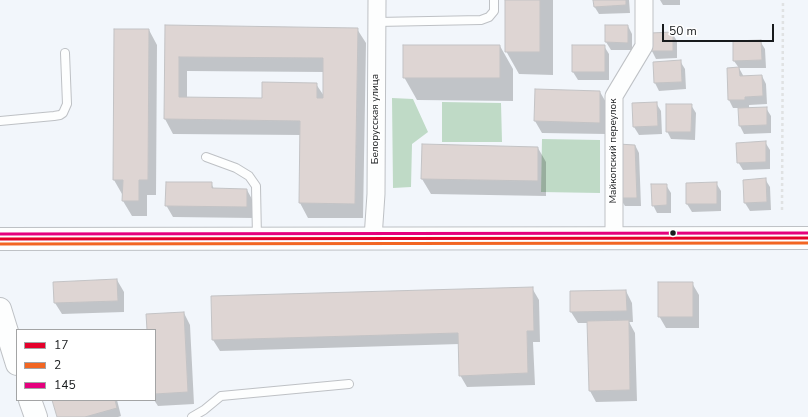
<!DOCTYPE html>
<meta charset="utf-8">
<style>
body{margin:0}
#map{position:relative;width:808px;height:417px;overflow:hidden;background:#f2f6fb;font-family:"Nunito Sans",sans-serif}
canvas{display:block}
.legend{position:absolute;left:16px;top:329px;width:140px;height:72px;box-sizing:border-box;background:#fff;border:1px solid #a3a4a5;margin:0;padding:5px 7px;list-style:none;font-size:12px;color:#181b1d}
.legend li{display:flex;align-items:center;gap:8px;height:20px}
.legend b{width:20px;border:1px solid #a3a4a5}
.scale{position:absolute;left:662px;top:24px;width:112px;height:18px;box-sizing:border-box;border:2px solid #181b1d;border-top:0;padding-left:5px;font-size:12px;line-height:14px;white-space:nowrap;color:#181b1d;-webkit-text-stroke:3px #fff;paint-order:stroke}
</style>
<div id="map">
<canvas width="808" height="417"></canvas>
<ul class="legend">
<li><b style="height:5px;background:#e4002b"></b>17</li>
<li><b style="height:5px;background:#f26522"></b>2</li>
<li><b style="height:5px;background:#e5007d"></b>145</li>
</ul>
<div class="scale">50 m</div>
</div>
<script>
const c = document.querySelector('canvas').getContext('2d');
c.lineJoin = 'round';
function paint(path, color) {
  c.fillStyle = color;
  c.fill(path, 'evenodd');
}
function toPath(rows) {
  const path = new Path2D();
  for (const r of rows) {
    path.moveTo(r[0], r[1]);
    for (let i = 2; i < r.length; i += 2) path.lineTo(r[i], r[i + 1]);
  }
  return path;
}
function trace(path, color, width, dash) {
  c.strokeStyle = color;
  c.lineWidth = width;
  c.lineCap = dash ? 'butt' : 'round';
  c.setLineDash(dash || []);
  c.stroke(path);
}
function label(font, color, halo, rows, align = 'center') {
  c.font = font + ' "Nunito Sans",sans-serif';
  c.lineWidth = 3.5;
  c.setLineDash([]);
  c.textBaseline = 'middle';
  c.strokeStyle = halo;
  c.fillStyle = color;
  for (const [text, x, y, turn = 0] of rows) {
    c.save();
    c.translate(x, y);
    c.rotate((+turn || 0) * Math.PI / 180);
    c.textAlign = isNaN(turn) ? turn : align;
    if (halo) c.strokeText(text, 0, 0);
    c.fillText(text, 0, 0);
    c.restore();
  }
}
const forest = toPath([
 [392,98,413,99,428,132,412,144,411,187,393,188],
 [442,102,501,103,502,142,442,142],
 [542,139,600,140,600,193,541,192]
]);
const shadow = toPath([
 [506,0,553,0,553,75,519,74,506,51],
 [594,0,629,0,630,13,599,14,594,6],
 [660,0,680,0,680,5,663,5],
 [166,26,357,29,366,43,363,218,308,218,300,203,301,135,173,134,165,119],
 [187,71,324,72,324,96,316,84,263,99,187,98],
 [628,26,632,34,632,50,611,50,606,42],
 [149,30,157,45,156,195,147,195,147,216,132,216,123,201,122,194,114,180],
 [672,33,677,41,677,58,656,59,652,51],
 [760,41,765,49,766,68,739,68,744,77,762,76,766,84,767,104,749,105,749,109,766,108,771,116,771,133,744,134,740,126,739,108,733,108,729,100,739,68,734,61],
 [500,46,513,69,513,101,417,100,404,77],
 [573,46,604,46,609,54,609,80,578,80,573,72],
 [680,61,685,69,686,89,659,91,655,83,654,63],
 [600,92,607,104,606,134,542,133,535,121],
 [656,103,661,111,662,134,639,135,634,127],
 [691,105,696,113,695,140,671,139,667,131],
 [765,142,770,150,770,169,743,170,738,162],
 [635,145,639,153,641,206,625,206,620,198],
 [538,148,546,162,546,196,431,194,422,179],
 [765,179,770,187,771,210,750,211,745,203,744,180],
 [211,183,214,189,247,190,253,201,253,218,173,217,166,205],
 [716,183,721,191,721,211,692,212,687,204],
 [666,185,671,193,671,213,657,213,653,205],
 [117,280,124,292,124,312,62,314,55,303],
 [692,283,699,295,699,328,666,328,659,316],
 [532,288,539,300,540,342,533,342,535,385,467,387,460,375,460,344,220,351,213,340],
 [626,291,632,303,633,322,629,322,635,333,637,401,596,402,590,391,588,323,578,323,571,312],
 [184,313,190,325,194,404,158,406,154,400,155,330,148,330],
 [53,400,117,400,121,416,118,417,58,417]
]);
const building = toPath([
 [505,0,540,0,540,52,505,52,505,0],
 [593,0,626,0,626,5,594,7,593,0],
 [165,25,358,28,355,204,299,203,300,121,164,119,165,25],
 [179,57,323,58,323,98,317,98,317,83,262,82,262,98,179,97,179,57],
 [605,25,628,25,628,43,605,42,605,25],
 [114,29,149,29,148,180,139,180,139,201,122,201,123,180,113,180,114,29],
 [673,32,673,51,651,51,650,33,673,32],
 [761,40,762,60,733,61,733,41,761,40],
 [403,45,500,45,500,78,403,78,403,45],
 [572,45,605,45,605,72,572,72,572,45],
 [681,60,682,82,654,83,653,62,681,60],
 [739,67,740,76,762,75,763,96,745,97,745,100,728,100,727,68,739,67],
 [535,89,600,91,600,123,534,121,535,89],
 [657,102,658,126,633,127,632,103,657,102],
 [666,104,692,104,691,132,666,132,666,104],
 [767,107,767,125,739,126,738,108,767,107],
 [766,141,766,162,737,163,736,143,766,141],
 [422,144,538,147,538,181,421,179,422,144],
 [618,144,635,145,637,198,620,198,618,144],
 [766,178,767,202,744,203,743,180,766,178],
 [166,182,212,182,212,188,247,189,247,207,165,206,166,182],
 [717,182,717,204,686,204,686,183,717,182],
 [651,184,667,184,667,205,652,206,651,184],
 [117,279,118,301,54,303,53,282,117,279],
 [658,282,693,282,693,317,658,317,658,282],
 [533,287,534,331,527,331,528,373,459,376,458,333,212,340,211,296,533,287],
 [626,290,627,311,570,312,570,291,626,290],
 [184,312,188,392,155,394,155,330,147,330,146,314,184,312],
 [629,320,630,390,589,391,587,321,629,320],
 [52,400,115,400,117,408,85,417,57,417,52,400]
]);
const path = toPath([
 [782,210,783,0]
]);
const lane = toPath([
 [377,22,481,20,489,17,494,11,494,0],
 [0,121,54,116,60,115,63,113,67,104,65,53],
 [206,157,236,168,249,176,256,186,257,238],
 [192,417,204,410,221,396,349,384]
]);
const street = toPath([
 [373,238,376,194,377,0],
 [614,238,614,96,644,46,644,0]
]);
const secondary = toPath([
 [0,309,17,364],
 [30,400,36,417]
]);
const primary = toPath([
 [0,239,808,238]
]);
const bus1 = toPath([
 [0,239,808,238]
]);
const bus2 = toPath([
 [0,244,808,243]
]);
const bus3 = toPath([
 [0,234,808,233]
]);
const markers = [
 [673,233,3.5,"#181b1d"]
];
const streetNames = [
 ["Белорусская улица",376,119,-90],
 ["Майкопский переулок",614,151,-90]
];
paint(forest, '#bfdac6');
paint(shadow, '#0003');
paint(building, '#ded5d3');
trace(building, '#c3c3c5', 1);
trace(lane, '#bec1c5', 10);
trace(street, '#bec1c5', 19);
trace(secondary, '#bec1c5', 24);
trace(primary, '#bec1c5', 24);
trace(path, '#e0e2e3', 2.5, [3, 3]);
trace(lane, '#fdfefe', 8);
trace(street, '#fdfefe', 17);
trace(secondary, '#fdfefe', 22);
trace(primary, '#fdfefe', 22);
trace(bus1, '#e4002b', 3);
trace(bus2, '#f26522', 3);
trace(bus3, '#e5007d', 3);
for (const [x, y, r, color] of markers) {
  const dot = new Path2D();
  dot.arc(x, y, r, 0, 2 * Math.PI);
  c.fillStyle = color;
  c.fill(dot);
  trace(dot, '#fff', 1.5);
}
label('10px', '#181b1d', '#fff', streetNames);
</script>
